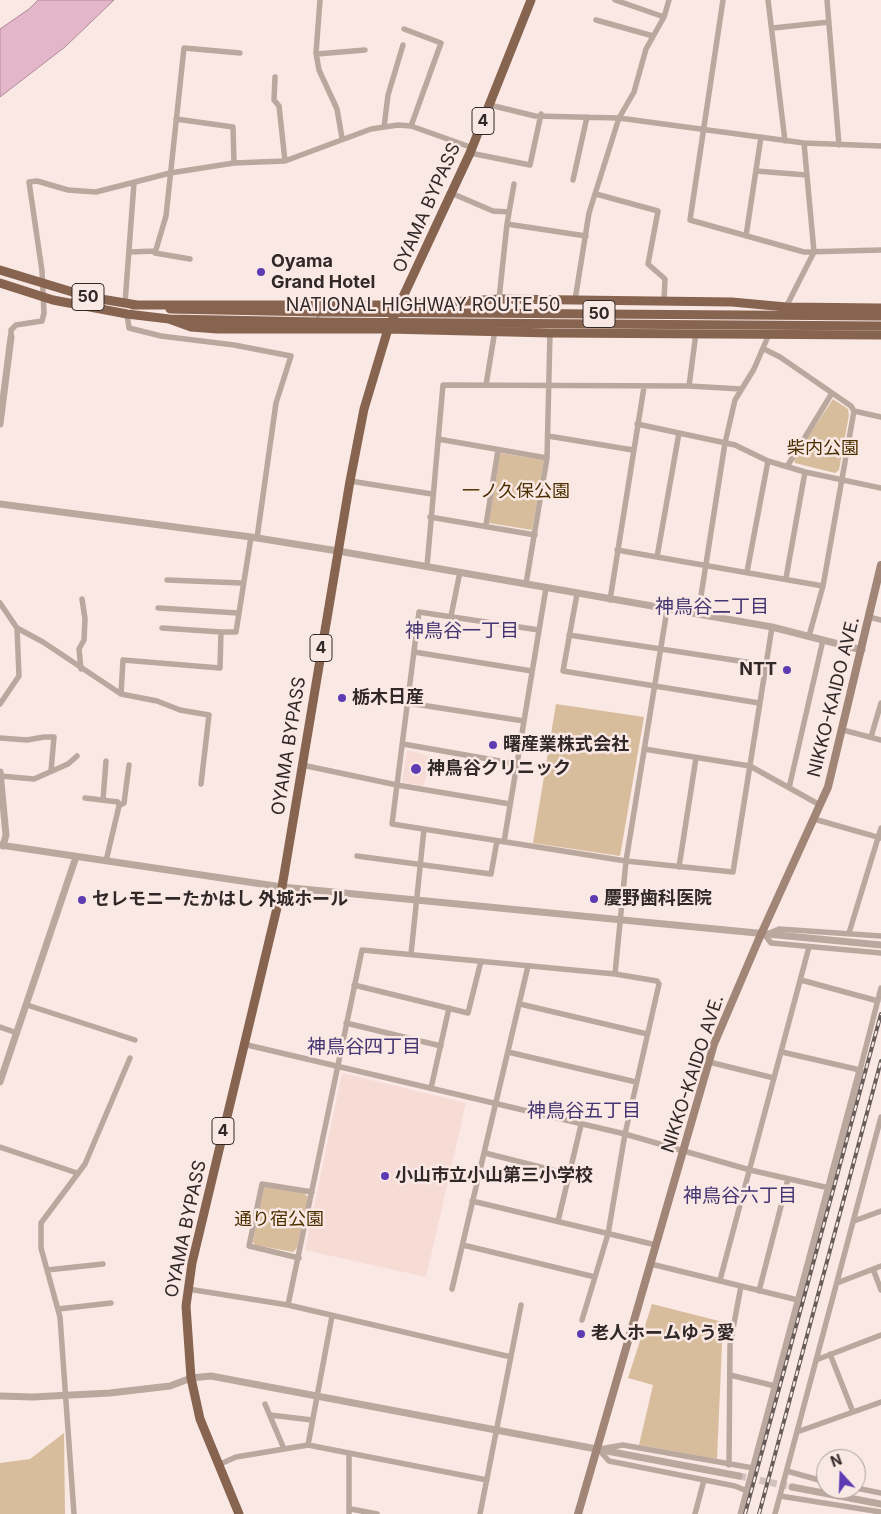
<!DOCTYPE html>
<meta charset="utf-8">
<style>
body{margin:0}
#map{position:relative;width:881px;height:1514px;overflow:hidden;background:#fae8e4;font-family:Inter,sans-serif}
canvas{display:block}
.north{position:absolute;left:816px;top:1449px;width:50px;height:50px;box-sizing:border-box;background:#fae8e4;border:1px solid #a99c99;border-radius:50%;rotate:340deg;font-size:14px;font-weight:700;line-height:20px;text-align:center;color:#302928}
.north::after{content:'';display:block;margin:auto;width:18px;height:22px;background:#5d3bb3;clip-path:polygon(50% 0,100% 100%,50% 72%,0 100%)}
</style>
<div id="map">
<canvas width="881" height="1514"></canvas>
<div class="north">N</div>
</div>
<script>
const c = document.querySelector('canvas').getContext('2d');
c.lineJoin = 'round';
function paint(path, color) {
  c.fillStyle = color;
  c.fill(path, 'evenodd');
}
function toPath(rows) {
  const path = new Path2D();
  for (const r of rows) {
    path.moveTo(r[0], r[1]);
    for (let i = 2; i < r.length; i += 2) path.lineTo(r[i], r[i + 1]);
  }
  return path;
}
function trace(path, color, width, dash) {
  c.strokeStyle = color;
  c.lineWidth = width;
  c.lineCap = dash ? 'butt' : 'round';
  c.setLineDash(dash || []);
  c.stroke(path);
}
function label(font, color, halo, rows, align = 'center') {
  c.font = font + ' Inter,"Noto Sans JP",sans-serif';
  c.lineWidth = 5;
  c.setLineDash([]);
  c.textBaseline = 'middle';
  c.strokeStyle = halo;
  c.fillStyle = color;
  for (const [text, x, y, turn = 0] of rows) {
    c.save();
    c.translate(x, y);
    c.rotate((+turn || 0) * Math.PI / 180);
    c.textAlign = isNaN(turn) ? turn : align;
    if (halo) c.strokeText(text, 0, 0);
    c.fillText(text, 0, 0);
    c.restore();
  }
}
const built = toPath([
 [407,750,433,757,423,786,402,782],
 [342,1073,466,1103,426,1277,305,1250]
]);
const green = toPath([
 [833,399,848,409,849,415,839,470,835,473,795,463,794,458],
 [500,453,544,460,532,530,489,523],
 [556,704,644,717,620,856,533,843],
 [266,1186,304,1193,308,1197,297,1248,293,1252,255,1245,253,1242,262,1189],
 [652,1304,723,1322,717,1459,639,1445,653,1385,628,1378],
 [64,1433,65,1514,0,1514,0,1463,30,1459]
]);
const water = toPath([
 [38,0,114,0,65,47,0,97,0,29,29,9,38,0]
]);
const tertiaryTunnel = toPath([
 [739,1476,792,1487]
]);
const minor = toPath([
 [320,0,316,53,319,70,337,109,342,138],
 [615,0,664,17],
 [723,0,690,220,804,252,881,250],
 [768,0,785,141],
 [827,0,839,145],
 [596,20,653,36],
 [773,28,829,22],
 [404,29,441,43,411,126],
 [317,54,365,50],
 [275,77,274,100,279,106,285,161],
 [490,105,535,116,619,118,804,143,881,146],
 [176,119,233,127,234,163],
 [384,127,388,95,403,45],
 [470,153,530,165,541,114],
 [756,171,807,175],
 [573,180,587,117],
 [451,193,493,211,509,212],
 [596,194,658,211,648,264,665,279,664,300],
 [507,224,514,184],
 [746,236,761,137],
 [130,252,155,251],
 [190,259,155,253,166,216,184,48,240,53],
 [499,299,507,224,586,236],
 [575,300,589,213,619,118,634,92,646,49,664,17,669,0],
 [125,303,134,183],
 [786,307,814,252,804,143],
 [127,314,129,328,161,336,234,345,291,356,276,403,257,538],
 [11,337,11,330,16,325,42,321,44,313,42,271,29,182,37,181,68,190,96,192,170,173,234,163,285,161,371,129,398,125,411,126,473,148],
 [764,349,780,357,851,406,854,411,881,417],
 [486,385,495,330],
 [689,386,696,333],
 [637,424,735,445,768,461,805,472,881,488],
 [548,436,633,450],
 [438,439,547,458],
 [788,465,832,393],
 [350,481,432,494],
 [430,517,535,535],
 [486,525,498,450],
 [617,550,823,586],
 [657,557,679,433],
 [427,566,443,385,689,386,741,389],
 [747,572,768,461],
 [786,578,805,472],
 [167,580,242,583],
 [526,584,547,458,550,333],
 [577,594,563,671,759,703],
 [610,600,644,387],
 [0,603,17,628,43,642,121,694,157,701,180,710,209,715,201,784],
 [158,608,238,613],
 [698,615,725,443,735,400,754,369,769,334],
 [451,616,460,572],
 [869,617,881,620],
 [162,628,221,632],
 [539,630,419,612,392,824,626,861,733,872,772,627],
 [569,635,766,665],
 [809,636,823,586,854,411],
 [414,652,532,671],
 [81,669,79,649,84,640,85,619,82,599],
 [121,694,123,660,220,668,221,632,236,632,251,537],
 [408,703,524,721],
 [0,704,19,676,17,628],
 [843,730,881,740],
 [871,737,881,703],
 [0,738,27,740,44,737,54,737,51,771],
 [403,744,517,764],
 [644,749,750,766,820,805],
 [302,765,397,785,510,804],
 [0,776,34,779,68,764,77,756],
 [789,788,823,640],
 [85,798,118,802,119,806,106,861],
 [103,800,106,761],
 [119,806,124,803,129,765],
 [814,819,881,838],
 [504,842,546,588],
 [357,856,491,874,497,841],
 [679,867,696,758],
 [849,933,881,828],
 [881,936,779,929,765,935,771,943,881,953],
 [411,954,424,829],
 [615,974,626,861,667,610],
 [801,980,878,1001],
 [354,985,468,1013,481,961],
 [520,1004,647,1034],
 [27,1005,135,1040],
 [346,1023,441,1046],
 [0,1027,17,1033],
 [243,1044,625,1134,750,1170,829,1188],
 [508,1052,636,1082],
 [782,1052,860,1070,881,988],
 [709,1062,774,1078],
 [431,1088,449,1008],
 [0,1147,77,1173],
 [485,1153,568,1174],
 [472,1201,656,1245],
 [558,1221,581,1125],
 [854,1221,881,1211],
 [463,1245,595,1277],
 [299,1258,249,1246,262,1184,312,1192],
 [651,1264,798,1300],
 [873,1269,881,1290],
 [47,1270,103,1264],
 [720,1280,809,947],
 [837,1283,881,1266],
 [188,1289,288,1305,511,1357],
 [452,1289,528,966],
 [759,1291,788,1179],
 [288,1305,362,950,615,974,657,981,659,984,625,1134,608,1234,582,1320],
 [58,1309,111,1303],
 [830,1354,853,1412],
 [816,1360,881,1335],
 [730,1375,775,1386],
 [265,1404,284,1449],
 [270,1415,312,1420],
 [797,1432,881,1402],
 [308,1445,332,1316],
 [598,1449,609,1461,735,1486,747,1491],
 [600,1449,623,1445,753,1468],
 [218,1465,236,1457,308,1445,487,1480],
 [729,1465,730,1345,741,1286],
 [787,1471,826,1482],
 [856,1488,881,1493],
 [780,1496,881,1512],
 [351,1509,377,1514],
 [74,1514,60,1317,41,1248,41,1223,85,1164,130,1058],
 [349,1514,349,1454],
 [480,1514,521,1305],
 [695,1514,704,1480],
 [775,1514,881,1117]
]);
const tertiary = toPath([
 [0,424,11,337],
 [0,504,251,537,338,551,772,627,862,650],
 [0,772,6,835,3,846],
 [0,845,282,887,881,945],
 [0,1082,76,857],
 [0,1396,33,1397,110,1393,170,1386,191,1378,211,1376,739,1476],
 [792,1487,881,1504],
 [741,1514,860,1070]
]);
const secondary = toPath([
 [578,1514,714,1044,758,941,828,787,881,565]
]);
const trunk = toPath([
 [0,270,89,297,137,305],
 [0,283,53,300,127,314,169,319,318,322],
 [133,305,400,305,499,299,732,302,786,307,881,308],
 [170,309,318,312],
 [169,319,191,327,217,329,388,329,550,333,881,335],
 [239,1514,200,1419,191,1378,186,1306,192,1263,282,887,350,481,364,409,388,329,470,153,531,0]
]);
const rail = toPath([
 [745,1514,881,1014],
 [759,1514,881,1061]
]);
const trunkBridge = toPath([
 [318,312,881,316],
 [318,322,881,326]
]);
const markers = [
 [261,272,5,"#5d3bb3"],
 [787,670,5,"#5d3bb3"],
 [342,698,5,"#5d3bb3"],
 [493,745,5,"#5d3bb3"],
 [416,769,6,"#5d3bb3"],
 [594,899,5,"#5d3bb3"],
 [82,900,5,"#5d3bb3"],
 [385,1176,5,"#5d3bb3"],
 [581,1334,5,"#5d3bb3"]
];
const shields = [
 [483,121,22],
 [88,297,32],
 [599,314,32],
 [321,648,22],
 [223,1131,22]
];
const shieldNames = [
 ["4",483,121],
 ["50",88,297],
 ["50",599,314],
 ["4",321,648],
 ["4",223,1131]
];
const streetNames = [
 ["OYAMA BYPASS",427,208,-66],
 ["NATIONAL HIGHWAY ROUTE 50",423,306],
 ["NIKKO-KAIDO AVE.",834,697,-76],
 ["OYAMA BYPASS",289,746,-81],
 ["NIKKO-KAIDO AVE.",693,1074,-72],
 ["OYAMA BYPASS",186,1229,-78]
];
const poiNames = [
 ["Oyama",271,262],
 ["Grand Hotel",271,283],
 ["NTT",777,670,"right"],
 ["栃木日産",352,698],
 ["曙産業株式会社",503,745],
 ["神鳥谷クリニック",427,769],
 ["慶野歯科医院",604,899],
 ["セレモニーたかはし 外城ホール",92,900],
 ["小山市立小山第三小学校",395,1176],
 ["老人ホームゆう愛",591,1334]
];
const parkNames = [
 ["柴内公園",823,449],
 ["一ノ久保公園",516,492],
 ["通り宿公園",279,1220]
];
const neighbourhoodNames = [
 ["神鳥谷二丁目",712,607],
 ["神鳥谷一丁目",462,631],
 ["神鳥谷四丁目",364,1047],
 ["神鳥谷五丁目",584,1111],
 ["神鳥谷六丁目",740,1196]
];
paint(built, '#f7dcd6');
paint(green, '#d8bd9d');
paint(water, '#e4b6ca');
trace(water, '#ae8c99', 1);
trace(tertiaryTunnel, '#d2c2be', 7, [7, 3.5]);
trace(minor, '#baa89e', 5.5);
trace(tertiary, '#baa89e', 7);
trace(secondary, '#a18677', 8);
trace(trunk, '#866450', 9);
trace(rail, '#675d5b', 4);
trace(rail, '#fae8e4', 2, [5.5]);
trace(trunkBridge, '#866450', 9);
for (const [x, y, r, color] of markers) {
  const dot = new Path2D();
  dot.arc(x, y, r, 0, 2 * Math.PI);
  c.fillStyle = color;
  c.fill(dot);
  trace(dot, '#fae8e4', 2);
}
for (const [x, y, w] of shields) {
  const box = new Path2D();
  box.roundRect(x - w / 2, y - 13.5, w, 27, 4);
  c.fillStyle = '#fae8e4';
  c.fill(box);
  trace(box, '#302928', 1);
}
label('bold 16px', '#302928', null, shieldNames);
label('18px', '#302928', '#fae8e4', streetNames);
label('bold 18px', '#302928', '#fae8e4', poiNames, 'left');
label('18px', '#4c2f01', '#fae8e4', parkNames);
label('19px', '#423571', '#fae8e4', neighbourhoodNames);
</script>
